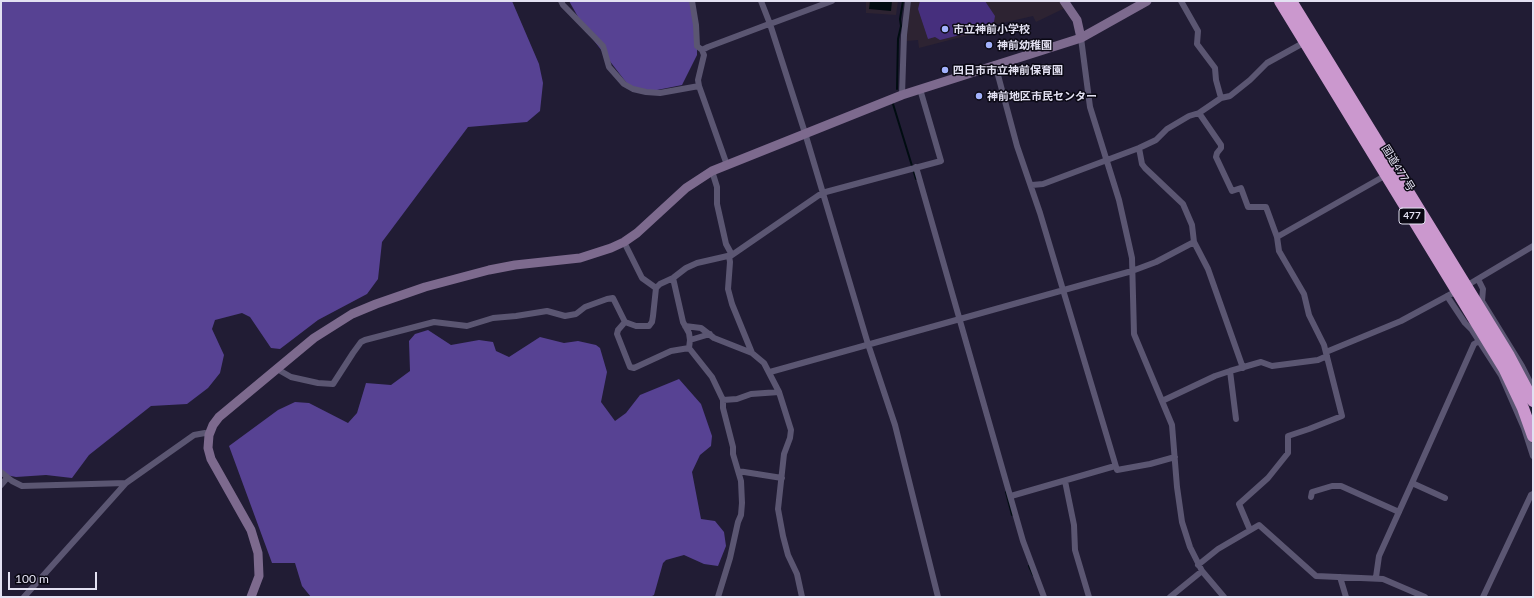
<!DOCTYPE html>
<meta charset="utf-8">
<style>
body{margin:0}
#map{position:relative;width:1534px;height:598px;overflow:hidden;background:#211c34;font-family:Lato,sans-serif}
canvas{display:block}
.frame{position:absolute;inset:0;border:2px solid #e3e1f2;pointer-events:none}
.scale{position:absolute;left:8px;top:572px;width:89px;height:18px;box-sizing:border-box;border:2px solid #e3e1f2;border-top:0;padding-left:5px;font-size:12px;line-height:14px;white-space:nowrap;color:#e3e1f2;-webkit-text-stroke:3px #0a0813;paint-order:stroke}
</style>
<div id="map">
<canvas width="1534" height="598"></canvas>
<div class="frame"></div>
<div class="scale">100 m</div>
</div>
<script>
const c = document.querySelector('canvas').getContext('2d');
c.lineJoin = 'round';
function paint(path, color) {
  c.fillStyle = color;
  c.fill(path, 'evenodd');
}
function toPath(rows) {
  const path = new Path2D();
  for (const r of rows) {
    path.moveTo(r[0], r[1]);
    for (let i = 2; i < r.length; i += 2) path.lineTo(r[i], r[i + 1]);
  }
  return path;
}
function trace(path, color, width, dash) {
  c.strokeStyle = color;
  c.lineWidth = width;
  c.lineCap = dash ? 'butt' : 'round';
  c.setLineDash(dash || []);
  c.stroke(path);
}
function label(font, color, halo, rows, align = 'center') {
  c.font = font + ' Lato,"Noto Sans JP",sans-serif';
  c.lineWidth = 3;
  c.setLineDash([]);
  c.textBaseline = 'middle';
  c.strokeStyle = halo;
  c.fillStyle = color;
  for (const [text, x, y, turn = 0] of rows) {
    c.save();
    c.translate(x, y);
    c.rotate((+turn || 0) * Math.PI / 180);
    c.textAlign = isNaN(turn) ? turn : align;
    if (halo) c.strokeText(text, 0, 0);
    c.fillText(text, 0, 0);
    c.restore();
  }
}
const education = toPath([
 [866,1,898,1,896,15,866,13],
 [911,1,1061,1,1065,8,1036,22,1033,16,998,24,969,35,919,48,918,40,906,41]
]);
const green = toPath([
 [920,1,985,1,995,16,994,22,964,34,940,40,935,37,928,39,918,9]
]);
const forest = toPath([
 [1,1,512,1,539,64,543,83,540,111,527,122,468,127,382,242,378,279,367,294,318,320,280,349,271,348,250,317,242,313,215,320,212,329,224,355,220,373,208,388,187,404,151,406,89,455,72,478,46,475,16,477,1,474],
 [569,1,693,1,697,26,697,55,682,85,647,92,629,86,585,29],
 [428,330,451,345,479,340,493,342,496,351,509,357,540,337,564,343,578,341,596,345,600,348,607,372,601,402,615,421,626,413,640,395,679,379,701,404,712,436,711,446,700,455,692,472,701,519,715,521,724,532,726,546,718,566,704,564,684,555,666,560,663,563,654,595,650,597,311,597,302,586,295,563,272,563,229,446,278,410,295,402,309,403,348,423,357,413,366,383,391,385,410,371,409,341,415,334]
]);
const water = toPath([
 [870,1,892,1,891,11,869,9]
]);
const stream = toPath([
 [897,89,898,39,901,26,900,19,903,1],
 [893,104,916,179],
 [1006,492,1012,515],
 [1029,566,1033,575]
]);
const street = toPath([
 [561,1,563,5,603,46,609,67,624,84,633,89,646,92,660,93,699,86],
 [692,1,696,25,697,46,702,50,704,55,698,80,699,86,727,165],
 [761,1,770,24,805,133,868,344,895,425,938,597],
 [1181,1,1198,31,1197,44,1215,68,1216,80,1221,98],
 [770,24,832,1],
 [1081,38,1090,107,1119,200,1132,258,1134,334,1172,425,1177,487,1182,522,1190,547,1202,571,1224,597],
 [702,50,708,47,769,24],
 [995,64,1017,146,1040,213,1117,470,1150,464,1175,457],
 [902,95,904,35,908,1],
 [1199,113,1221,145,1221,148,1217,153,1216,157,1232,191,1241,188,1248,207,1266,207,1277,237,1279,251,1304,294,1309,315,1324,345,1342,416,1309,429,1288,436,1288,453,1268,478,1239,504,1250,530],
 [1139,148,1142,164,1145,168,1183,204,1192,225,1194,242,1208,269,1243,368],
 [916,167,1023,541,1044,597],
 [712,171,717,187,717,204,726,244,732,255],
 [1032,185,1043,184,1139,148,1156,140,1167,129,1189,116,1199,113,1221,98,1230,96,1250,80,1267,63,1305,42],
 [1277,237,1388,174],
 [624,242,642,278,656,288],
 [729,256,730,262,728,289,732,304,752,353,764,363,779,392,791,430,790,438,784,454,778,509,783,536,788,555,797,574,802,597],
 [673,278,683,322,689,333,690,340,689,348,712,377,723,400,723,408,733,447,733,454,741,481,742,503,741,515,738,522,730,558,718,597],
 [1478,279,1483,289,1482,301,1522,366,1533,388],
 [1447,296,1465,323,1472,330,1501,375,1524,428,1533,456],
 [625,322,618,330,617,334,630,367,634,368,671,351,689,348],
 [685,326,701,328,714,338,752,353],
 [690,340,710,334],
 [1326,352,1401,321,1466,286,1533,246],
 [277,369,291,377,318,383,333,384,353,353,361,342,365,340,434,322,467,326,493,318,516,316,547,311,565,316,576,314,585,307,607,299,613,298,625,322,636,326,649,326,652,322,653,316,656,288,660,284,673,278,686,268,697,263,732,255,822,193,941,161,920,89],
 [1230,371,1236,419],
 [770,372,1132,271,1156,262,1194,242],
 [723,400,737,399,751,394,779,392],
 [1162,401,1215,376,1230,371,1261,362,1272,366,1318,360,1327,356],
 [738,471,782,478],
 [1,472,12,481,22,486,126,483],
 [1065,481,1074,525,1075,550,1089,597],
 [1412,483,1474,344,1483,339],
 [1,485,7,478],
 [1011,496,1115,466],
 [1311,497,1312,492,1332,486,1341,486,1399,512],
 [1198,565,1218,549,1259,525,1316,576,1383,579,1425,597],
 [1340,577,1346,597],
 [1376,577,1379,556,1412,483,1445,498],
 [24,597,126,483,194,435,205,433,209,435],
 [1170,597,1202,571],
 [1483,597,1531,495,1533,494]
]);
const secondary = toPath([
 [1064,1,1077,20,1081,38],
 [251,597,259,576,258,553,251,530,211,459,208,448,209,435,213,425,219,417,314,338,352,314,376,304,425,287,489,270,515,265,580,258,611,248,624,242,637,233,686,188,712,171,902,95,1081,38,1147,1]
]);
const highway = toPath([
 [1280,1,1504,368,1523,408,1533,436],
 [1291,1,1509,356,1533,401]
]);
const markers = [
 [945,29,4,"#a3b2fd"],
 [989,45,4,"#a3b2fd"],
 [945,70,4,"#a3b2fd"],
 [979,96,4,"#a3b2fd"]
];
const shields = [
 [1412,216,26]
];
const shieldNames = [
 ["477",1412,216]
];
const poiNames = [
 ["市立神前小学校",953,29],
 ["神前幼稚園",997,45],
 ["四日市市立神前保育園",953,70],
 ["神前地区市民センター",987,96]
];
const streetNames = [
 ["国道477号",1398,168,58]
];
paint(education, '#2d2332');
paint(green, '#462f7d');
paint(forest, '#574293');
paint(water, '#000c11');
trace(stream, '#000c11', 2);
trace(street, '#5b5672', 6);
trace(secondary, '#7d6a8e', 9);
trace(highway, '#cb98ce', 12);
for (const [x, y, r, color] of markers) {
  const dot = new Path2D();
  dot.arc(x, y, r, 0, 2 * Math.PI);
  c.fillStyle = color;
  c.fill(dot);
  trace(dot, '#0a0813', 1.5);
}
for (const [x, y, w] of shields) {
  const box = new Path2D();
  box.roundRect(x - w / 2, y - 8, w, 16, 3);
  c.fillStyle = '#0a0813';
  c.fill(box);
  trace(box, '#e3e1f2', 1);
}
label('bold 10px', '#e3e1f2', null, shieldNames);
label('bold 11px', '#e3e1f2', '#0a0813', poiNames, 'left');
label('11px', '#e3e1f2', '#0a0813', streetNames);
</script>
